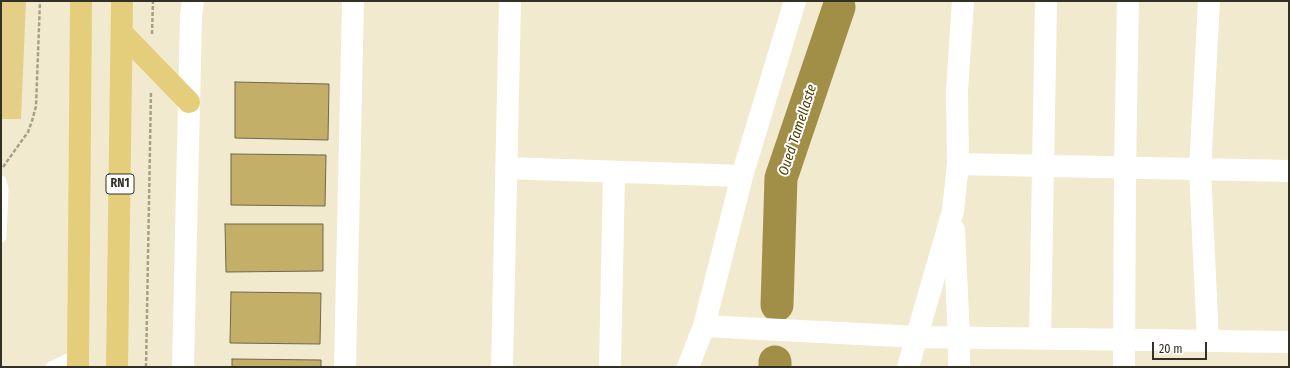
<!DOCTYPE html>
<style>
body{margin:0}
#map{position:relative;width:1290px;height:368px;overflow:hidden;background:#f2eace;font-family:"Fira Sans Condensed",sans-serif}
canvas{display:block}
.frame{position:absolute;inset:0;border:2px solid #333025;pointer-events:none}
.scale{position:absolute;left:1152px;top:342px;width:55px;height:18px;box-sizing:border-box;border:2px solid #333025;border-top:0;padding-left:5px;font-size:12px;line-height:14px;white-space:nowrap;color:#333025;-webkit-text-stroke:3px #fff;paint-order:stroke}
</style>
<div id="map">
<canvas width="1290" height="368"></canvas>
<div class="frame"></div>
<div class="scale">20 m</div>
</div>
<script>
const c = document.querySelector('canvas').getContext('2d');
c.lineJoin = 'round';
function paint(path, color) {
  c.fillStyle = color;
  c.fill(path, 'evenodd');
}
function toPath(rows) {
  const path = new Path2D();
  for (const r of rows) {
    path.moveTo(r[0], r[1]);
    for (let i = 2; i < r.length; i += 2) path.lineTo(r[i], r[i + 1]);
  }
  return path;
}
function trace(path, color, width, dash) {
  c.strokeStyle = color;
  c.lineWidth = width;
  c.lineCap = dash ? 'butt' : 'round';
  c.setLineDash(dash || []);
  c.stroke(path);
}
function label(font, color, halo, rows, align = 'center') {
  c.font = font + ' "Fira Sans Condensed",sans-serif';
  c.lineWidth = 4;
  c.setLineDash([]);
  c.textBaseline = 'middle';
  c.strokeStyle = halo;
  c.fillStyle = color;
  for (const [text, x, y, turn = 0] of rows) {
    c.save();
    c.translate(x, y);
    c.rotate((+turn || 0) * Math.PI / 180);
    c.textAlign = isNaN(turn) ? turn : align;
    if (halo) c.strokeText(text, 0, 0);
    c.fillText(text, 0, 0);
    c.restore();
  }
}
const green = toPath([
 [1,1,26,1,21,119,1,119]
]);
const river = toPath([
 [777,305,781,178,839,7],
 [775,367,775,362]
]);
const building = toPath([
 [235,82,329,84,328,140,235,138,235,82],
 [231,154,326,155,325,206,231,205,231,154],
 [225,224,323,224,323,271,226,272,225,224],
 [231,292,321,293,320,344,230,343,231,292],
 [232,359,321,360,321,367,232,367,232,359]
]);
const path = toPath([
 [152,34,153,1],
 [3,167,28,132,32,121,36,106,40,1],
 [146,367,151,91]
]);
const lane = toPath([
 [1,181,3,189,1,237],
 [51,367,79,354]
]);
const street = toPath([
 [958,164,1289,171],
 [506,168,742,176],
 [954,230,959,338,959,367],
 [704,326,918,337,1289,342],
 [1040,338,1046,1],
 [1208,341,1200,170,1209,1],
 [183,367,191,16,193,1],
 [345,367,353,1],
 [502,367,510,1],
 [610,367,614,173],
 [688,367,704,326,742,176,795,1],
 [908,367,953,211,958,164,957,91,963,1],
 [1124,367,1125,168,1128,1]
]);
const highway = toPath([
 [122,33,189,102],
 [78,367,81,1],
 [117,367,122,1]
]);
const shields = [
 [120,184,28]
];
const shieldNames = [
 ["RN1",120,184]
];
const waterNames = [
 ["Oued Tamellaste",798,130,-72]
];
paint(green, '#e3cf86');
trace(river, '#a28f47', 33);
paint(building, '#c3af67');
trace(building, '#6e674e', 1);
trace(path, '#a6a08b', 2.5, [4, 2]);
trace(lane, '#fff', 11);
trace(street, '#fff', 22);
trace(highway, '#e4ce7b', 22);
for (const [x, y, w] of shields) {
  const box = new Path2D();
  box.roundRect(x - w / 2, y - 10, w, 20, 3);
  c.fillStyle = '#fff';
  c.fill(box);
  trace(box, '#333025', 1);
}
label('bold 12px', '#333025', null, shieldNames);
label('italic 14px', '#4f4205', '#fff', waterNames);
</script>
